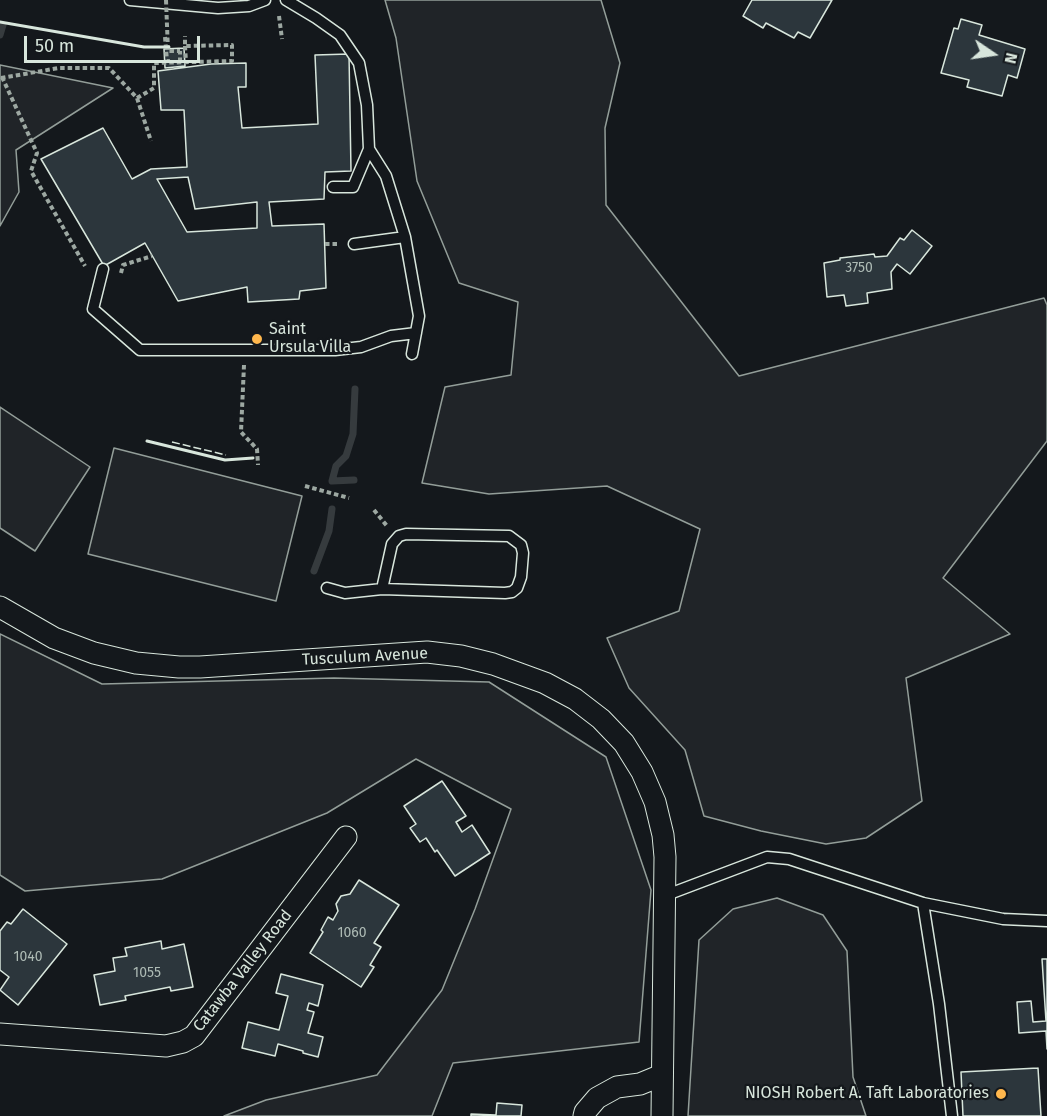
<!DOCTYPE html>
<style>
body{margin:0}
#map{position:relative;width:1047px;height:1116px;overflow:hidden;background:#14181c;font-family:"Fira Sans",sans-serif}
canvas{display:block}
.north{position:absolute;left:963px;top:24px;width:60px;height:60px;-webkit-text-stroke:4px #14181c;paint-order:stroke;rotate:103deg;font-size:16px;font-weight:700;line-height:24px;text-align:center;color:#d8e6dc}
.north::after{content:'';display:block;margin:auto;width:21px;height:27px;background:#d8e6dc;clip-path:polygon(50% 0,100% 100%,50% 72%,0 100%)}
.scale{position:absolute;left:24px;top:36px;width:176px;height:27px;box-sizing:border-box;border:3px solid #d8e6dc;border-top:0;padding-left:8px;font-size:18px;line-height:21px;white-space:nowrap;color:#d8e6dc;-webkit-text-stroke:4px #14181c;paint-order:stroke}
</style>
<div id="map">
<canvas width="1047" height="1116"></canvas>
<div class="north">N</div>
<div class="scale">50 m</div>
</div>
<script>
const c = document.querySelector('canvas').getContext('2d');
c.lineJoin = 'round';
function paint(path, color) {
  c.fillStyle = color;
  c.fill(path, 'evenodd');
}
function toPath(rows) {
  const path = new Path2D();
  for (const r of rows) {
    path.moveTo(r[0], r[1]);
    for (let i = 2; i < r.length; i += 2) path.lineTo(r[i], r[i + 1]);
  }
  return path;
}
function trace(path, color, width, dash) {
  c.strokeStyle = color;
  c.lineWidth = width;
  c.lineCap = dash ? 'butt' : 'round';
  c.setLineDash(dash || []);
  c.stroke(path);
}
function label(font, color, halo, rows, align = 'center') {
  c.font = font + ' "Fira Sans",sans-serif';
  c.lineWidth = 4.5;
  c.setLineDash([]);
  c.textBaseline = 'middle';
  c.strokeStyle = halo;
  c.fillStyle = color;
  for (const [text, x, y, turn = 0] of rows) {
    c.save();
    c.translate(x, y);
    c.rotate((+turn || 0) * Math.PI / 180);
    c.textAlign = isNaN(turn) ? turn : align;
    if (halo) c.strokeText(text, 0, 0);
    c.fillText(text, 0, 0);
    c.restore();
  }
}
const green = toPath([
 [385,0,601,0,620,63,605,128,606,205,739,376,1044,298,1047,305,1047,441,943,578,1010,634,906,678,922,801,866,838,826,844,761,831,704,816,685,750,629,688,607,638,679,611,700,529,607,486,489,494,422,483,445,387,511,375,518,302,459,283,417,181,396,38,385,0],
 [0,65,113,88,16,150,19,192,0,226,0,65],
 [0,407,90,467,35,551,0,528,0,407],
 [114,448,302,496,276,601,88,554,114,448],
 [0,634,102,684,334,678,489,682,606,757,651,890,639,1042,453,1063,432,1116,224,1116,266,1100,377,1075,442,990,475,909,511,809,416,759,327,813,162,879,25,891,0,875,0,634],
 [777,898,823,915,847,951,853,1077,866,1116,688,1116,699,940,733,909,777,898]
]);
const stream = toPath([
 [0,35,3,25],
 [354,480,332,481,336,466,346,456,353,434,355,389],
 [314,571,329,531,332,509]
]);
const building = toPath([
 [752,0,832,0,810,38,798,32,794,38,766,23,763,28,743,16,752,0],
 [961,19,982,25,979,35,1025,49,1017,78,1008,75,1002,96,967,87,969,80,941,73,954,28,958,29,961,19],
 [184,48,185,66,165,68,164,49,184,48],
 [349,54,351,171,325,172,324,199,269,202,272,226,324,224,326,288,300,291,299,299,248,302,247,287,178,301,145,243,104,266,41,159,103,128,132,179,151,169,187,167,184,110,161,110,158,71,211,64,246,63,246,87,238,87,242,128,318,124,315,55,349,54],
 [188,177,195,209,257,202,257,228,187,232,157,179,188,177],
 [912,230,932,246,910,274,897,264,891,272,892,289,867,293,868,303,846,306,844,295,827,297,824,263,840,260,840,258,874,254,875,257,887,256,900,238,904,240,912,230],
 [442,781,466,816,456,822,462,832,472,825,490,853,455,876,437,850,435,852,426,838,420,842,410,828,416,824,404,806,442,781],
 [359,880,399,905,374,943,381,947,370,965,374,967,361,987,310,953,323,932,321,930,328,917,333,920,338,911,336,904,341,896,350,894,359,880],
 [23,909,67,944,18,1005,0,990,9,977,0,970,0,931,7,922,11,924,23,909],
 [161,941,162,949,184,944,193,987,171,991,170,987,125,996,126,1000,100,1005,94,975,115,971,113,958,127,956,125,948,161,941],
 [1042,959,1047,959,1047,1049,1046,1031,1019,1033,1017,1002,1031,1001,1033,1022,1046,1021,1042,959],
 [281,974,323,985,318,1006,309,1003,307,1010,314,1012,308,1033,323,1037,318,1057,303,1053,303,1051,278,1044,275,1056,242,1048,248,1022,279,1030,288,996,276,993,281,974],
 [1038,1068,1041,1116,963,1116,961,1072,1038,1068],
 [497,1103,522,1105,521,1116,471,1116,471,1114,496,1115,497,1103]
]);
const path = toPath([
 [279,16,282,39],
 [165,37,167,61,171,61],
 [185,46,186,62],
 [178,60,180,60,180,51],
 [2,77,37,153,31,171,85,266],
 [1,78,59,68,109,68,137,98,151,141],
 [137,98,154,88,154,63,232,61,232,45,185,46,185,36],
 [325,244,338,244],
 [121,273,123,265,152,256],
 [244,365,241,432,257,449,258,465],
 [305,486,349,498],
 [374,510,387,526]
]);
const lane = toPath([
 [130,0,218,8,249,6,265,0],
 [286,0,316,18,340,35,359,63,367,105,369,149,386,176,405,237,419,316,412,354],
 [333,187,353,187,369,149],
 [354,244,405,237],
 [103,269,93,309,140,350,335,350,361,347,391,336,416,333],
 [327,588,345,593,382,589,505,593,512,592,517,588,521,577,523,553,521,545,509,536,406,534,399,536,392,544,382,589],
 [664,896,767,857,789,859,923,903,1003,919,1047,921],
 [923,903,939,1004,952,1116]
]);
const street = toPath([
 [0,607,54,638,94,653,136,663,179,667,200,667,427,652,461,656,493,664,545,683,575,699,601,719,624,743,642,772,655,802,663,835,665,857,662,1116],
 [0,1034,166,1046,183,1042,194,1036,346,837],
 [584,1116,585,1112,597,1098,617,1087,640,1084,662,1075]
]);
const pathBridge = toPath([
 [166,0,168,51,180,51]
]);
const fence = toPath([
 [172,442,226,455]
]);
const wall = toPath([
 [0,22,144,47,169,47],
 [147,441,225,460,253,458]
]);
const markers = [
 [257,339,6,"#ffb74d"],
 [1001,1094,6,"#ffb74d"]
];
const numberNames = [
 ["3750",859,268],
 ["1060",352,933],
 ["1040",28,957],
 ["1055",147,973]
];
const poiNames = [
 ["Saint",269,330],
 ["Ursula Villa",269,348],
 ["NIOSH Robert A. Taft Laboratories",989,1094,"right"]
];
const streetNames = [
 ["Tusculum Avenue",365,657,-3],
 ["Catawba Valley Road",243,971,-52]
];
paint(green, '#202428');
trace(green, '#939e99', 1.5);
trace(stream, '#363b3e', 7);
paint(building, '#2c363c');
trace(building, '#d8e6dc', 1.5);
trace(lane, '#d8e6dc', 13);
trace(street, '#d8e6dc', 23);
trace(path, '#9da8a2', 4, [4.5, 3]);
trace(lane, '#14181c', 10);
trace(street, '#14181c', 21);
trace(pathBridge, '#9da8a2', 4, [4.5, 3]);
trace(fence, '#d8e6dc', 1.5, [8, 3]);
trace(wall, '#d8e6dc', 3);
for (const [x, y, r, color] of markers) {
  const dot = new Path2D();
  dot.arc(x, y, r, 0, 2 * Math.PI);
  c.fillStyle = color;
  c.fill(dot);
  trace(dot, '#14181c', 2);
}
label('14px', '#adbab4', null, numberNames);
label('16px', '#d8e6dc', '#14181c', poiNames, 'left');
label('16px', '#d8e6dc', '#14181c', streetNames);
</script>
